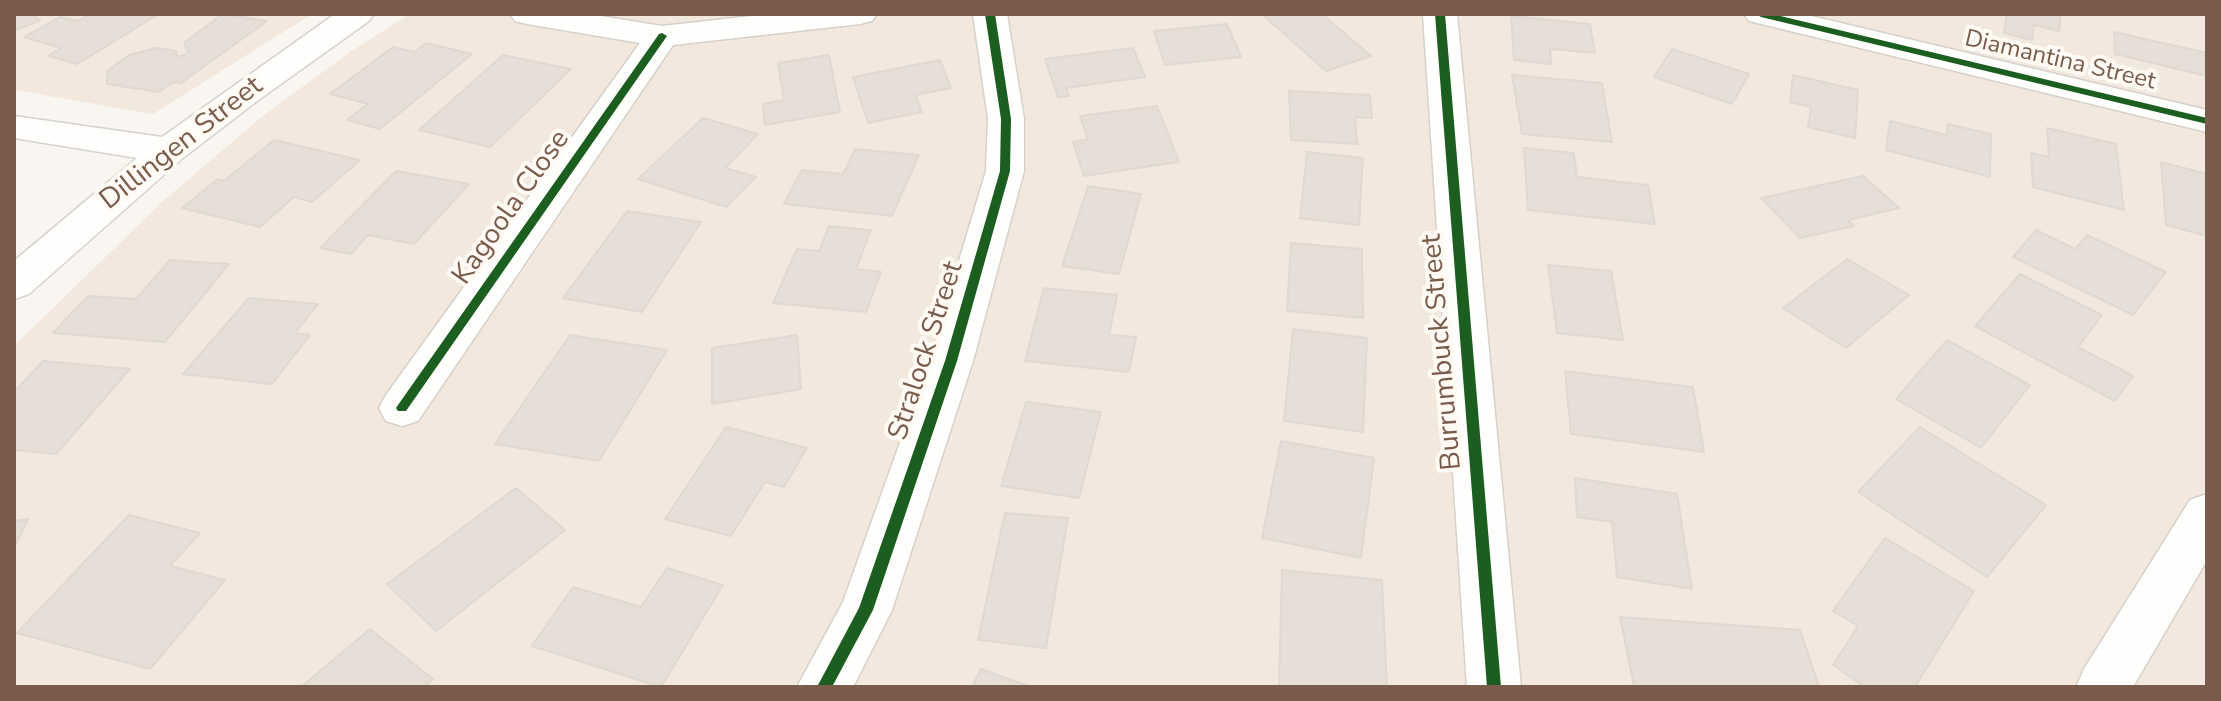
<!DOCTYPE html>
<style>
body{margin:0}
#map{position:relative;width:2221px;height:701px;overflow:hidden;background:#f9f5f0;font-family:"Nunito Sans",sans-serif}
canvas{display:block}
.frame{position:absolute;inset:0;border:16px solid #7a5c4d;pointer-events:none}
</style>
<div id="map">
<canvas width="2221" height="701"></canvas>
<div class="frame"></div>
</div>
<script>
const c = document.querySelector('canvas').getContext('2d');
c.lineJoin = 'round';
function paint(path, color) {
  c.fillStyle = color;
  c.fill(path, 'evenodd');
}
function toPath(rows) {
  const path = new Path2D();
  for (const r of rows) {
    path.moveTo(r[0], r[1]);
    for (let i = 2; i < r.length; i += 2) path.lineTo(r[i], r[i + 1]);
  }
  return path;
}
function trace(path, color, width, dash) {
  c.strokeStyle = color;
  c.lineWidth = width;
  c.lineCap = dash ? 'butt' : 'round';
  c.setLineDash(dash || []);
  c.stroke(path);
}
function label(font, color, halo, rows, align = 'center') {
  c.font = font + ' "Nunito Sans",sans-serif';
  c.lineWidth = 8;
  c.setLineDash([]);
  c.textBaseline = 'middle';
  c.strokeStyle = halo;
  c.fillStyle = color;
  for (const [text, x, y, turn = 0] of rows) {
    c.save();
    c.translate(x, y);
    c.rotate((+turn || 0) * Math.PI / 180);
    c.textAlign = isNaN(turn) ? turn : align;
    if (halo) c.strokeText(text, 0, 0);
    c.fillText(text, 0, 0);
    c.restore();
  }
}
const residential = toPath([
 [14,14,312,14,153,114,14,90],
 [410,14,2207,15,2207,687,14,687,14,346,162,202,259,119,350,52]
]);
const building = toPath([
 [14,14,39,14,34,16,40,20,14,31,14,14],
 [90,14,159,14,77,64,48,56,61,48,24,37,60,17,78,21,90,14],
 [223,14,267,21,181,83,173,82,159,92,107,84,107,71,129,55,157,48,176,51,177,56,182,56,190,51,186,50,185,42,223,14],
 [1262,14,1322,14,1371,56,1326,71,1262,14],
 [2007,14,2061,14,2059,31,2034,25,2032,40,2004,33,2007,14],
 [1511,16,1590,24,1595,53,1550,49,1551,64,1514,60,1511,16],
 [1227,24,1241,57,1165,65,1154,31,1227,24],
 [2114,32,2207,53,2207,76,2115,54,2114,32],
 [426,43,472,54,380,129,347,120,368,104,330,94,393,47,415,52,426,43],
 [1133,48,1145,77,1066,88,1069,96,1058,97,1045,59,1133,48],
 [1672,49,1749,74,1732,104,1654,77,1672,49],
 [503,55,571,69,490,147,419,130,503,55],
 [829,55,840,112,765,125,763,104,784,100,778,63,829,55],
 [940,60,951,88,915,95,922,112,868,123,853,77,940,60],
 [1512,75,1602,83,1612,142,1522,134,1512,75],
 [1793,75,1858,90,1855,138,1808,127,1811,107,1790,102,1793,75],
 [1289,91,1370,95,1372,118,1355,117,1357,144,1291,140,1289,91],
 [1157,106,1179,162,1084,176,1073,142,1088,139,1080,116,1157,106],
 [703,118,758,134,725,168,756,177,726,207,638,179,703,118],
 [1890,121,1947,135,1948,124,1991,134,1990,177,1886,150,1890,121],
 [2047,128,2116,144,2124,210,2033,187,2031,153,2049,157,2047,128],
 [274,140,360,160,312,202,294,197,260,227,182,208,218,179,224,181,274,140],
 [1524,148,1574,153,1577,177,1648,185,1655,224,1528,210,1524,148],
 [855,149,919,155,892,216,784,204,802,170,843,174,855,149],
 [1307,152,1363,158,1359,225,1300,218,1307,152],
 [2161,162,2207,174,2207,236,2166,225,2161,162],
 [396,171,469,184,414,244,368,235,351,254,320,248,396,171],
 [1863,176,1899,208,1848,220,1854,226,1800,238,1761,198,1863,176],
 [1088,186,1141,194,1119,274,1062,266,1088,186],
 [627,211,701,222,642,312,563,298,627,211],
 [829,226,871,230,856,269,881,272,866,312,773,303,797,249,819,251,829,226],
 [2036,230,2075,249,2087,235,2166,272,2133,315,2013,257,2036,230],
 [1291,243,1362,249,1363,318,1287,311,1291,243],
 [1847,259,1909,295,1846,348,1783,308,1847,259],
 [170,260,229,264,165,342,53,333,88,296,136,299,170,260],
 [1548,265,1611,271,1623,340,1557,333,1548,265],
 [2020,274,2102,315,2078,347,2133,376,2115,401,1975,326,2020,274],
 [1044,288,1117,295,1109,335,1136,337,1129,372,1025,361,1044,288],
 [249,298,318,304,295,333,310,335,272,384,183,374,249,298],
 [1293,329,1367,338,1363,432,1284,421,1293,329],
 [570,335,667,350,599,461,495,444,570,335],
 [797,335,801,389,712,404,712,348,797,335],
 [1947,340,2030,385,1981,448,1896,399,1947,340],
 [43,361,130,369,56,454,14,450,14,392,43,361],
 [1565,371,1693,387,1704,452,1571,434,1565,371],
 [1026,402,1101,412,1079,498,1001,486,1026,402],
 [726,427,807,448,784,487,765,482,731,536,665,519,726,427],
 [1920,427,2046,505,1987,577,1858,492,1920,427],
 [1281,441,1374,458,1361,558,1262,538,1281,441],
 [1575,478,1677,494,1692,589,1617,577,1612,522,1577,517,1575,478],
 [516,488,565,530,436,631,387,584,516,488],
 [1005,513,1068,518,1046,648,978,640,1005,513],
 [129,515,200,533,170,566,225,580,150,669,17,633,129,515],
 [28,519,14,548,14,521,28,519],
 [1885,538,1974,591,1915,687,1865,687,1833,665,1858,626,1833,611,1885,538],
 [667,568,723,585,661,687,532,646,573,587,641,607,667,568],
 [1282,570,1382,580,1387,687,1279,687,1282,570],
 [1620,617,1800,630,1819,687,1634,687,1620,617],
 [370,629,433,679,424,687,301,687,370,629],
 [981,669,1031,687,972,687,981,669]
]);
const street = toPath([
 [335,14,374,14,369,21,257,101,183,158,29,294,14,299,14,261,137,158,14,138,14,116,162,137,335,14],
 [510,14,588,14,662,26,770,14,877,14,872,21,860,24,673,45,418,421,402,426,386,421,379,408,386,395,640,43,527,24,515,21,510,14],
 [973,14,1007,14,1024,119,1024,171,973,361,892,610,853,687,797,687,843,602,929,361,986,171,988,119,973,14],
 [1423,14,1457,14,1521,687,1467,687,1423,14],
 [1744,14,1803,14,2207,110,2207,132,1749,21,1744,14],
 [2207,494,2207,560,2133,687,2076,687,2084,669,2190,500,2207,494]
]);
const cycleway = toPath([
 [985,14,995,14,1011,119,1010,171,957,361,873,610,832,687,817,687,859,608,945,361,1000,171,1001,119,985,14],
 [1435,14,1445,14,1501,687,1487,687,1435,14],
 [1756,14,1772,14,2207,118,2207,124,1761,17,1756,14],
 [662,33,667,36,406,411,398,411,396,408,398,405,659,34,662,33]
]);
const farStreetnames = [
 ["Diamantina Street",2060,61,13]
];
const streetNames = [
 ["Dillingen Street",182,144,-38],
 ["Kagoola Close",512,208,-55],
 ["Stralock Street",927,351,-72],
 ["Burrumbuck Street",1443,352,-95]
];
paint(residential, '#f2e8de');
paint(building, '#e6ded7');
trace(building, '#e2d8d2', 2);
trace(street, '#d7d1cb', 3);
paint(street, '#fefefd');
paint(cycleway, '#1b5e20');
label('24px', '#7a5c4d', '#fffaf3', farStreetnames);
label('28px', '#7a5c4d', '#fffaf3', streetNames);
</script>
